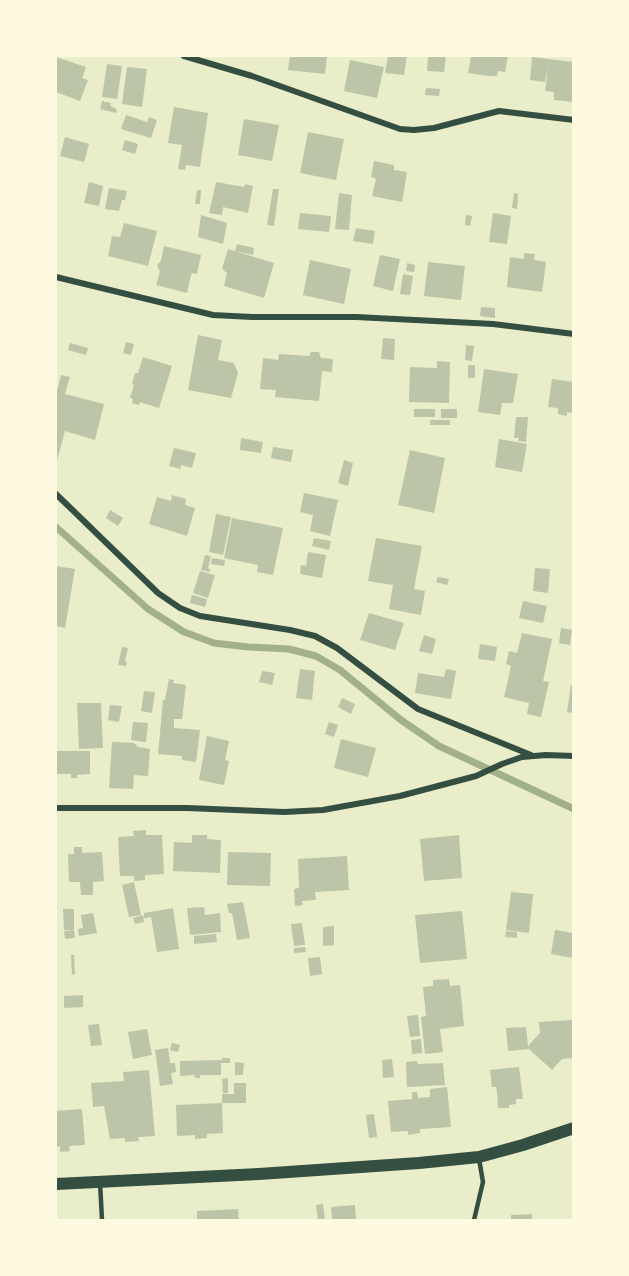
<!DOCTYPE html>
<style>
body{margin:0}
#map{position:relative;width:629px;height:1276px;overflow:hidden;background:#e9edc9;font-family:Raleway,sans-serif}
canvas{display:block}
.frame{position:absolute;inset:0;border:57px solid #fefae0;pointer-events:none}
</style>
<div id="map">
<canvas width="629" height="1276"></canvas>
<div class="frame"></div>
</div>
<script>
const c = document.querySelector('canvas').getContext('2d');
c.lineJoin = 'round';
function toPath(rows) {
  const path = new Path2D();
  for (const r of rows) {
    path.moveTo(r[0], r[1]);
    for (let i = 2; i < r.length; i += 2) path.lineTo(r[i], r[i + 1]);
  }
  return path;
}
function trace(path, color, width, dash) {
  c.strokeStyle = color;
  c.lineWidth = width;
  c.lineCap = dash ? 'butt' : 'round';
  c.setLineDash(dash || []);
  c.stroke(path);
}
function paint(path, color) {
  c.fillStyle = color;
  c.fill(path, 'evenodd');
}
const stream = toPath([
 [56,527,148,609,184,632,214,643,248,647,289,649,316,656,340,670,401,720,439,746,574,809]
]);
const building = toPath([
 [290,56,327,56,325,74,288,70],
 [388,56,407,56,404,75,385,73],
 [428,56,446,56,444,72,427,71],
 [471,56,508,56,505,72,498,71,497,76,488,76,468,73],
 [56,57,86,67,82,78,88,80,80,101,56,92],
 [532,57,573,62,573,102,554,100,554,92,545,91,548,67,545,82,530,80],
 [350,60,384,67,377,98,344,91],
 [107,64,122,66,117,99,102,97],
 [127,67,147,69,142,107,122,104],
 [426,88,440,89,439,96,425,95],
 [102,101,111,103,110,106,117,109,116,113,100,109],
 [174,107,208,113,200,167,186,165,185,170,178,169,182,145,168,143],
 [126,115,147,122,149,117,157,120,151,138,121,129],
 [244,119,279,125,272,161,238,155],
 [308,132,344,139,336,180,300,173],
 [65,137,89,144,84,162,60,156],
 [125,140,138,144,135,154,122,150],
 [374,161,394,165,394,170,407,172,402,202,372,196,376,179,371,177],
 [89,182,103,186,99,206,84,203],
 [216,182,244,187,245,184,253,186,248,213,223,207,222,215,209,213],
 [109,188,127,191,125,200,122,200,119,211,105,209],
 [273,189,279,189,274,226,267,225],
 [197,190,201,190,200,204,195,204],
 [339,193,352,195,349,230,335,229],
 [514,193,518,194,517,209,512,208],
 [300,213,331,216,329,232,298,229],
 [493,213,511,216,507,244,489,242],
 [201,215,227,223,223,244,198,237],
 [466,215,472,216,470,226,465,225],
 [124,223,157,231,148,266,108,256,112,236,120,237],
 [356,228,375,231,373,244,353,241],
 [237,244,254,248,253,255,235,251],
 [164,246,201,255,197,274,192,273,191,275,187,293,156,285,160,272,157,265,161,261],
 [228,249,274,263,264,298,224,286,227,273,222,269],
 [524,253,535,254,534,260,546,262,542,292,507,287,510,257,524,259],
 [380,255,400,259,393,291,373,286],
 [310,260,351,269,344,304,303,295],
 [428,262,465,266,461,300,424,296],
 [407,263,415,265,414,272,406,271],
 [403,274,413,276,410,295,400,294],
 [481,307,495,308,495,318,480,316],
 [198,335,222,340,218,360,234,363,238,373,231,398,188,390],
 [383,338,395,339,394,360,381,359],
 [126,342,134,344,131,355,123,353],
 [70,343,88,348,86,355,68,350],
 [466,345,474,346,472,361,465,360],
 [311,352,319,352,321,358,333,359,332,372,322,371,319,401,275,397,276,390,260,389,263,358,278,360,279,354,309,356],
 [143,357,172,366,159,408,140,402,139,405,132,403,133,399,130,398,134,385,132,384,135,373,138,373],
 [437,361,450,362,449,403,409,402,410,367,437,368],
 [468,365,475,365,475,378,468,378],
 [484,369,518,374,513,403,502,403,500,415,478,412],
 [61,375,70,377,65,394,104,404,95,440,65,431,56,464,56,390,57,391],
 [552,379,573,382,573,413,567,412,567,416,558,414,558,408,548,407],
 [414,409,435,409,435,417,414,417],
 [441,409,457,409,457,418,441,418],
 [516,417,528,417,526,442,518,441,519,438,514,438],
 [430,420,450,420,450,425,430,425],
 [241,438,263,442,261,453,240,450],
 [499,439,527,444,522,472,495,467],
 [273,447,293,450,291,462,271,458],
 [174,448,196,453,192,468,181,465,181,469,169,466],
 [410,450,445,458,434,513,398,505],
 [344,460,353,463,348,486,338,483],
 [304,493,338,500,330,536,310,531,313,515,300,512],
 [172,495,186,499,185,505,195,508,187,536,149,524,157,497,171,501],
 [110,510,123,518,118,526,106,518],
 [216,514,231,517,223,555,209,552],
 [232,518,283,528,273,575,257,572,258,565,224,558],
 [314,538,331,541,329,550,312,546],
 [376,538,422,546,414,589,425,591,421,615,389,609,393,585,368,581],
 [308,552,326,555,322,578,300,574,301,565,306,566],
 [205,555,211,556,208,568,210,569,210,572,201,570],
 [212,558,225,560,224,566,211,564],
 [56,566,75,569,65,628,56,626],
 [535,568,550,569,548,593,533,591],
 [200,571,215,575,208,598,193,593],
 [438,577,449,579,447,585,436,582],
 [192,595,207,599,205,607,190,603],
 [523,601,547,606,543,623,519,618],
 [369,613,404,623,395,650,360,640],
 [561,628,572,630,570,645,559,643],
 [522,633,552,639,543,681,549,682,541,717,527,714,529,703,504,697,511,666,506,664,509,651,517,653],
 [424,635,436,639,432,654,419,651],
 [480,644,497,647,495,661,478,659],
 [122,647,128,648,125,661,127,662,126,666,118,665],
 [300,669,315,671,312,700,296,698],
 [446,669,456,671,451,699,415,693,418,673,444,677],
 [262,671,275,673,272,685,259,682],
 [169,679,174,680,173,683,186,685,182,719,174,719,174,728,200,730,196,762,182,760,182,756,158,754,163,700,165,700],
 [571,685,573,685,573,713,567,712],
 [144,691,155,692,152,713,141,711],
 [342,698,355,704,351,714,338,707],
 [77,703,101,703,103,748,79,749],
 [110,705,122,706,119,722,108,720],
 [133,722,148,723,146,742,131,740],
 [329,722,338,725,334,737,325,734],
 [207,736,229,741,225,760,229,761,224,785,199,780],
 [341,739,376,748,368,777,334,768],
 [112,742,134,743,138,747,150,749,148,776,134,775,133,789,109,788],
 [56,751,90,751,90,774,77,775,77,778,71,778,71,774,56,774],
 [146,830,146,835,162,835,164,874,145,875,145,880,134,881,134,876,120,876,118,837,134,836,133,831],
 [192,835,207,835,207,839,221,840,220,873,173,871,174,842,192,843],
 [459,835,462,878,424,881,420,839],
 [74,847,82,847,82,853,102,852,104,881,93,882,93,895,81,895,80,882,69,882,68,854,74,854],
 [228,852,271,853,270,886,227,885],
 [347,856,349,890,315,892,316,900,302,901,303,905,295,906,294,889,299,888,298,859],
 [134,882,141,915,129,917,122,885],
 [511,892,533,894,529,933,506,930],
 [243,902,250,938,237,940,232,913,229,913,227,904],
 [204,907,205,915,220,913,221,932,190,935,187,908],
 [173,908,179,949,157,952,151,917,144,918,144,913],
 [63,909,74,909,74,930,64,930],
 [462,911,467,959,420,963,415,915],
 [93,913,97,933,79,936,78,929,83,928,81,915],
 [143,915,144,922,135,924,133,918],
 [302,923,305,945,294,946,291,924],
 [334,926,334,945,323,946,323,927],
 [74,930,75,938,65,939,64,931],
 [555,930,573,933,573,958,551,954],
 [506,931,517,932,517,938,505,937],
 [216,934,217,942,194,944,194,936],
 [305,947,306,952,294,953,294,948],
 [71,955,74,955,75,974,72,975],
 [320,957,322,974,310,976,308,958],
 [449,979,450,986,460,985,464,1026,440,1029,443,1052,425,1054,421,1017,426,1016,423,987,433,986,433,980],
 [83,995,83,1007,64,1008,64,996],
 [418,1015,420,1036,410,1037,407,1016],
 [573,1020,573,1058,562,1059,552,1070,529,1049,508,1051,506,1028,526,1027,528,1046,540,1033,539,1022],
 [99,1024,102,1045,91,1046,88,1025],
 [147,1029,152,1055,133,1059,128,1032],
 [421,1039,422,1053,412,1054,411,1040],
 [172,1043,180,1045,178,1052,170,1050],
 [168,1048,170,1063,175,1063,176,1072,171,1073,173,1084,160,1086,155,1050],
 [222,1058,230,1058,230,1063,221,1063,221,1075,200,1075,200,1078,195,1078,194,1075,180,1076,180,1061,222,1060],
 [392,1059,394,1077,383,1078,382,1060],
 [417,1061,418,1064,443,1063,445,1085,407,1087,406,1062],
 [235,1062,244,1063,243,1075,235,1075],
 [519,1067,523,1099,516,1099,516,1104,509,1105,509,1108,498,1108,497,1091,496,1087,492,1087,490,1070],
 [149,1070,155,1136,138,1137,139,1141,125,1142,125,1138,110,1139,104,1106,93,1107,91,1083,124,1081,123,1072],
 [228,1078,228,1093,223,1093,222,1079],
 [234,1083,246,1083,246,1103,222,1103,222,1094,234,1094],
 [447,1087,451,1127,420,1129,420,1133,408,1135,408,1131,391,1132,388,1101,412,1099,412,1092,417,1092,418,1098,430,1097,430,1089],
 [222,1103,223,1133,207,1134,207,1138,195,1139,195,1135,177,1136,176,1105],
 [82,1109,85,1145,69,1146,70,1151,60,1152,60,1146,56,1147,56,1111],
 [374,1114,377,1137,369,1138,366,1115],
 [323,1204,325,1220,318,1220,316,1205],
 [355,1205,356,1220,332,1220,331,1207],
 [238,1209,239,1220,197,1220,197,1211],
 [532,1214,532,1220,511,1220,511,1215]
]);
const service = toPath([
 [100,1182,102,1220],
 [474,1220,483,1182,479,1159]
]);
const minor = toPath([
 [184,56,252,76,400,129,414,130,434,128,499,111,574,120],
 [56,277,213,315,252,317,356,317,493,324,574,334],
 [56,494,158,593,180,608,200,616,290,630,315,636,337,648,418,709,531,755],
 [56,808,187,808,284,812,323,810,400,796,476,776,502,764,522,757,546,755,574,756]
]);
const secondary = toPath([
 [56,1184,259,1174,419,1163,479,1157,523,1145,574,1128]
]);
trace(stream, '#a3b18a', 7);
paint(building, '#bcc5a7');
trace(service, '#344e41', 4.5);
trace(minor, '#344e41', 6);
trace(secondary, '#344e41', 12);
</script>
